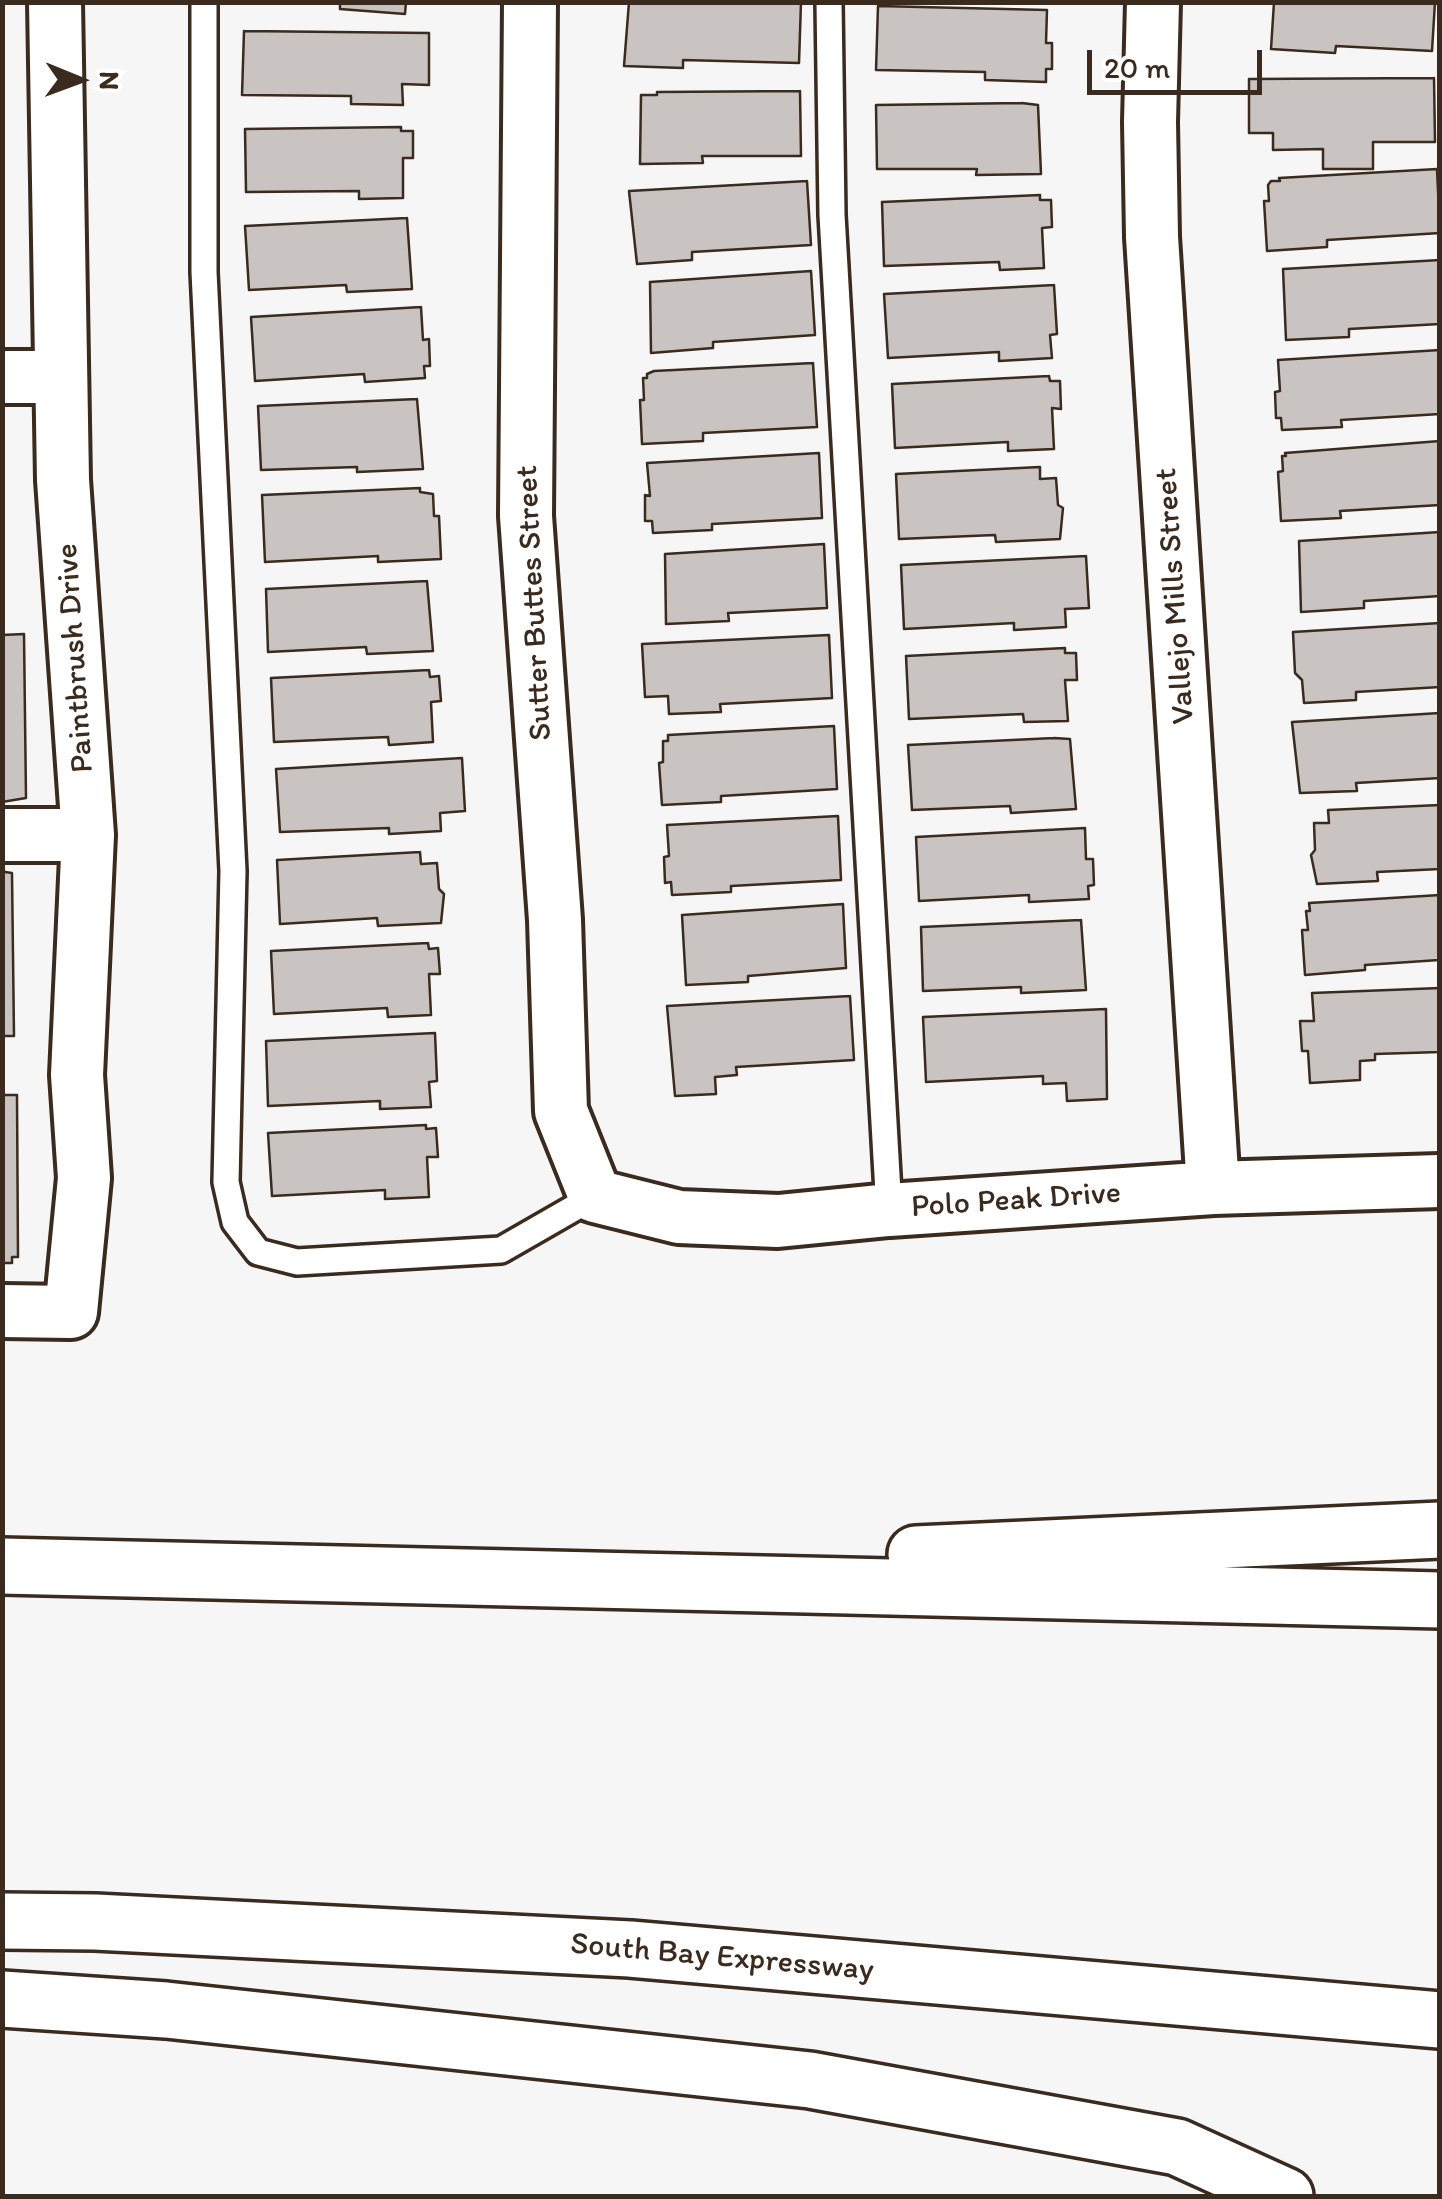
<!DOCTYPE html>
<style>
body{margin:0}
#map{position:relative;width:1442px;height:2199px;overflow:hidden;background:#f7f6f6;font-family:Itim,sans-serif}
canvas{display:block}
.frame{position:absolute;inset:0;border:5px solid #3b2a1e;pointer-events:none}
.north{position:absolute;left:30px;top:30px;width:100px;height:100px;-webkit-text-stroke:8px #fff;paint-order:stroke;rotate:91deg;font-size:28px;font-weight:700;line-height:40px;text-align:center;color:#3b2a1e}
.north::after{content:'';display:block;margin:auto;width:35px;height:45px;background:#3b2a1e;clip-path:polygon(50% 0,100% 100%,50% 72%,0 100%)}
.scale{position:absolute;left:1087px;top:50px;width:175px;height:45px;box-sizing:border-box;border:5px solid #3b2a1e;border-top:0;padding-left:12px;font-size:30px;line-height:35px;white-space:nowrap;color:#3b2a1e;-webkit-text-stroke:8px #fff;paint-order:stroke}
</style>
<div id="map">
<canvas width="1442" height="2199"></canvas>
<div class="frame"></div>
<div class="north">N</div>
<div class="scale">20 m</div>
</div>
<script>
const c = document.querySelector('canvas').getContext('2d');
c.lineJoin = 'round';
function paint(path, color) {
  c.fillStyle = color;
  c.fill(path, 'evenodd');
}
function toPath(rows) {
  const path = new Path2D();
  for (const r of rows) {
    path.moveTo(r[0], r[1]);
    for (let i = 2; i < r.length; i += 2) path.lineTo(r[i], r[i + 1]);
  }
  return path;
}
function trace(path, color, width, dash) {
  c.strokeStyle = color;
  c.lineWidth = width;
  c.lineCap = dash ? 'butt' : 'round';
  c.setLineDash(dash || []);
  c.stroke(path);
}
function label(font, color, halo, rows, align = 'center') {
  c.font = font + ' Itim,sans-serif';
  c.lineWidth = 9;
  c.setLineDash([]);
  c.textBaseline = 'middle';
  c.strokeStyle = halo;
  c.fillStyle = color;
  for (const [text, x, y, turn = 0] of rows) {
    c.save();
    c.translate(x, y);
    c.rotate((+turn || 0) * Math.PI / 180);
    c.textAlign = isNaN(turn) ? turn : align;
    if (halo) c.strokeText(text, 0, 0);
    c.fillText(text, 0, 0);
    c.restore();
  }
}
const building = toPath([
 [334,2,406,2,405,14,340,9,340,3,334,2],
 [629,2,801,2,799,63,683,60,683,68,624,66,629,2],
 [1274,2,1435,2,1432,51,1336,46,1335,53,1271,49,1274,2],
 [878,6,1047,10,1046,43,1052,43,1052,69,1046,69,1046,82,985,80,985,72,876,70,878,6],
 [244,31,429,33,429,85,402,84,403,105,351,104,351,96,242,95,244,31],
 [1434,78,1435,142,1373,142,1373,169,1323,169,1323,149,1273,150,1273,133,1249,133,1249,79,1434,78],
 [800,91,801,156,702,156,703,163,640,164,641,95,657,95,657,92,800,91],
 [1022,103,1038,105,1041,174,976,175,977,169,877,169,876,105,1022,103],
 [401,127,401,131,413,131,413,158,403,158,403,198,359,199,359,191,246,192,245,129,401,127],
 [1437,169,1440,233,1327,240,1327,247,1267,251,1264,201,1269,201,1268,185,1271,181,1280,181,1279,178,1437,169],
 [807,181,811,245,692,252,692,260,637,264,629,191,807,181],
 [1040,195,1040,200,1051,200,1052,227,1042,228,1044,268,1000,270,999,262,884,266,882,202,1040,195],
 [407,218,412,289,347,292,346,285,249,290,245,226,407,218],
 [1440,260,1440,324,1349,329,1349,337,1286,340,1283,269,1440,260],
 [811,271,815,335,713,342,713,348,651,353,650,282,811,271],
 [1054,285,1057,334,1050,335,1052,358,999,361,999,352,888,358,884,294,1054,285],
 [421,307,423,340,429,339,430,366,424,366,425,378,365,382,364,374,255,381,251,317,421,307],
 [1440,350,1440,414,1341,420,1342,427,1282,430,1281,418,1276,418,1275,392,1280,391,1278,360,1440,350],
 [813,363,817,427,703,433,703,441,642,444,640,400,644,400,643,378,647,378,647,374,654,371,813,363],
 [1049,376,1050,381,1060,381,1061,409,1052,408,1054,449,1008,451,1008,442,895,448,892,384,1049,376],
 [417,399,423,469,357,472,357,467,261,470,258,406,417,399],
 [1440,441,1440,505,1340,511,1341,518,1281,521,1278,472,1283,471,1282,456,1286,456,1285,453,1440,441],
 [819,453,822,518,712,524,712,530,653,533,652,521,645,521,645,495,650,496,647,463,819,453],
 [1040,467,1040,479,1056,478,1058,505,1063,508,1060,539,996,542,995,535,899,539,896,474,1040,467],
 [420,488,420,492,433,494,434,516,439,516,441,559,378,562,378,556,265,562,262,495,420,488],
 [1440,532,1440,596,1364,601,1364,608,1301,612,1299,541,1440,532],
 [824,544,827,608,728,613,729,621,666,624,665,554,824,544],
 [1086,556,1089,608,1065,609,1066,627,1014,630,1014,623,904,629,901,565,1086,556],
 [427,581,433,651,367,654,366,647,268,652,266,589,427,581],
 [1440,623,1440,687,1356,692,1356,700,1304,703,1302,680,1295,673,1293,632,1440,623],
 [24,634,26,798,2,802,2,635,24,634],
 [829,635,832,698,720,704,721,712,669,714,668,696,645,697,642,644,829,635],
 [1065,648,1065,653,1076,653,1077,680,1065,680,1068,721,1024,722,1023,714,909,719,906,656,1065,648],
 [429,670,430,677,439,676,441,701,431,702,433,742,389,745,388,737,274,742,271,678,429,670],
 [1440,713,1440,778,1356,783,1357,791,1300,793,1292,722,1440,713],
 [834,726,837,789,721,796,721,802,662,805,659,763,663,762,663,741,668,741,668,735,834,726],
 [1054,738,1070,739,1076,809,1011,813,1010,806,912,810,908,745,1054,738],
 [462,758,465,811,440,813,441,831,389,834,389,828,280,832,276,769,462,758],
 [1440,805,1440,869,1377,872,1378,881,1317,884,1311,855,1315,850,1314,823,1329,823,1328,810,1440,805],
 [838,816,841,880,731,886,731,892,672,895,671,882,665,883,664,857,669,856,667,825,838,816],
 [1085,828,1086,859,1093,859,1094,885,1088,886,1089,899,1029,902,1029,895,919,901,916,837,1085,828],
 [420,852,421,864,437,863,439,889,444,894,441,923,378,926,377,918,280,924,277,860,420,852],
 [2,868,5,872,12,873,14,1036,2,1036,2,868],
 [1440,895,1439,960,1365,965,1365,970,1305,975,1302,930,1308,930,1306,911,1310,911,1309,903,1440,895],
 [843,904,846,968,748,976,748,982,686,985,682,915,843,904],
 [1081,920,1086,990,1021,993,1021,987,923,991,921,927,1081,920],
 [428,943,429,949,438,948,440,974,429,974,431,1015,388,1017,387,1008,274,1014,271,951,428,943],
 [1440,988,1440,1052,1375,1054,1375,1060,1360,1061,1360,1080,1310,1083,1308,1051,1302,1051,1300,1021,1314,1021,1312,993,1440,988],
 [850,996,854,1060,736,1067,737,1075,715,1077,716,1094,675,1096,667,1006,850,996],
 [1106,1009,1107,1099,1067,1101,1066,1083,1043,1084,1043,1076,926,1082,923,1017,1106,1009],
 [435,1033,437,1081,429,1082,431,1107,380,1109,380,1101,268,1106,266,1041,435,1033],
 [2,1095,17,1095,18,1257,12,1257,12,1263,2,1263,2,1095],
 [426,1125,426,1129,436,1128,438,1157,427,1157,429,1197,385,1199,385,1190,272,1196,268,1133,426,1125]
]);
const lane = toPath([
 [204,2,204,272,233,871,226,1182,235,1222,258,1252,297,1262,501,1250,595,1196],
 [829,2,832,215,889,1210]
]);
const street = toPath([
 [530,2,526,516,555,920,561,1111,595,1196,679,1217,778,1221,889,1210,1213,1188,1440,1181],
 [1153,2,1150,122,1152,237,1213,1188],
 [2,377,60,377],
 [2,835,88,835],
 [2,1311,71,1312,84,1178,77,1075,88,835,63,480,55,2]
]);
const highway = toPath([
 [916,1554,1440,1530],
 [2,1566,1440,1600],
 [2,1921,95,1922,630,1949,1440,2020],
 [2,1999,166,2010,810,2080,1177,2147,1285,2196]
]);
const streetNames = [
 ["Vallejo Mills Street",1176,596,-94],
 ["Sutter Buttes Street",535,603,-93],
 ["Paintbrush Drive",76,658,-94],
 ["Polo Peak Drive",1016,1201,-4],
 ["South Bay Expressway",722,1958,5]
];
paint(building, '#c9c3c1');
trace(building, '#3b2a1e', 2.5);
trace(lane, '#3b2a1e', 32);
trace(street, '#3b2a1e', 60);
trace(highway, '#3b2a1e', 62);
trace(lane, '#fff', 25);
trace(street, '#fff', 52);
trace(highway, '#fff', 55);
label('32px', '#3b2a1e', '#fff', streetNames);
</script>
